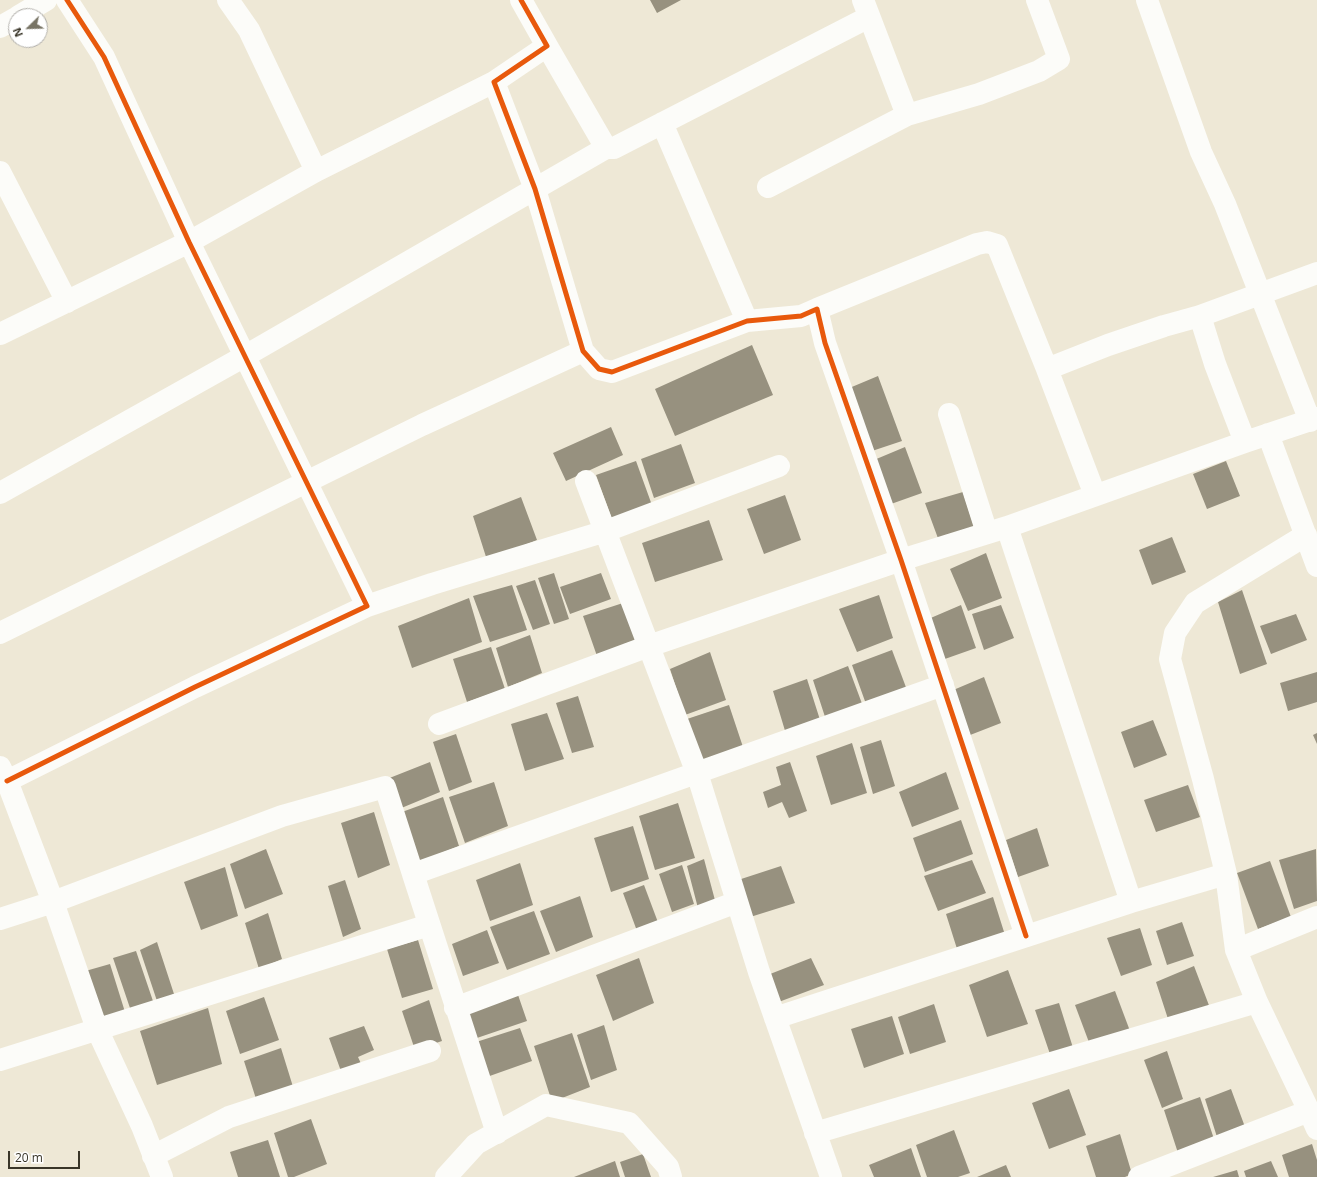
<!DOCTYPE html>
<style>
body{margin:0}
#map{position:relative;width:1317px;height:1177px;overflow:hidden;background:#eee8d6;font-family:"Open Sans",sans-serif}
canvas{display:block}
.north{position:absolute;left:8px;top:8px;width:40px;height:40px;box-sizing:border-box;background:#fff;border:1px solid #b0aea9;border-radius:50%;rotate:247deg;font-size:11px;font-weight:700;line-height:16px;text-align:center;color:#393528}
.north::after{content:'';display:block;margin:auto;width:14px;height:18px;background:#787465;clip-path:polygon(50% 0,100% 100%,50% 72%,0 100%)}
.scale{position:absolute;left:8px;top:1151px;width:72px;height:18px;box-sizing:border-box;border:2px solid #393528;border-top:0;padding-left:5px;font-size:12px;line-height:14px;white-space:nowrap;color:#393528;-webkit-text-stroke:3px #fff;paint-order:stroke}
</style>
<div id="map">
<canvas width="1317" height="1177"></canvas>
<div class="north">N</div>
<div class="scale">20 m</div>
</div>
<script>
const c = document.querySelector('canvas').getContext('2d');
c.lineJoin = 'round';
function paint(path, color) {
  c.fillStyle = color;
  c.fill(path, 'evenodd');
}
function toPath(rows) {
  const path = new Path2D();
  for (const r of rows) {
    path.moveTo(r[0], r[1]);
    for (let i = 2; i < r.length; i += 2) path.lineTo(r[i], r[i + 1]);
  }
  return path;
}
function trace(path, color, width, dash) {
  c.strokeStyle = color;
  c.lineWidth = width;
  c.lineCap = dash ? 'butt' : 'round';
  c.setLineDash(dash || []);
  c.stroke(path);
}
const building = toPath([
 [650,0,681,0,657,13],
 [752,345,773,395,675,436,655,389],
 [878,376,902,441,869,452,847,389],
 [611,427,623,455,566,481,553,453],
 [681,444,695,483,654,498,641,459],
 [905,447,922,493,891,504,874,460],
 [636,461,653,508,613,522,596,475],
 [1226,461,1240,496,1207,509,1193,474],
 [963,492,975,530,939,541,925,503],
 [785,495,801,540,764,554,747,509],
 [521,497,537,540,487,560,473,516],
 [709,520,723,560,655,582,642,543],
 [1172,537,1186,572,1152,585,1139,550],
 [986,553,1002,598,968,611,950,569],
 [554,573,569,619,554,624,538,578],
 [601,573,611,599,570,614,560,587],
 [535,580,550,624,533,630,516,586],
 [512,585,527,630,490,642,473,596],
 [1242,590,1267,664,1240,674,1218,602],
 [879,595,893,638,857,652,839,609],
 [469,598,482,642,412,668,398,626],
 [623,603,637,643,597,656,583,616],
 [961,605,976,648,942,660,926,620],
 [1001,605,1014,638,984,650,972,614],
 [1296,614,1307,640,1271,654,1260,626],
 [530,635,542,673,508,687,496,648],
 [491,647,505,689,467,702,453,659],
 [892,650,907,690,866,704,852,665],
 [710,652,726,700,685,715,670,669],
 [848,666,864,709,827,723,813,680],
 [1317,672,1317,702,1288,711,1280,683],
 [984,677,1001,723,965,737,951,691],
 [807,679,821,723,786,734,773,691],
 [578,696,594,747,572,753,556,703],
 [729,705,744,750,700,767,684,720],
 [547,713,564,759,525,771,511,724],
 [1153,720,1167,755,1134,768,1121,732],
 [1317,733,1317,744,1313,735],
 [456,734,472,782,449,791,433,742],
 [881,740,895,786,873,794,860,747],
 [852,743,867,793,831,805,816,756],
 [430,762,440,792,399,809,387,779],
 [790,762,807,811,789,818,782,802,768,808,763,792,781,785,776,767],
 [946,772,959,809,912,827,899,792],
 [494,782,508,826,465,843,449,797],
 [1188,785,1200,817,1156,832,1144,800],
 [443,797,459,846,419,862,402,812],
 [678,803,695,858,655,870,639,816],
 [374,812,390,865,358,878,341,823],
 [961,820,973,854,925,872,913,838],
 [633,826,649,879,611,892,594,838],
 [1037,828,1049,866,1018,877,1006,840],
 [266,849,283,894,245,909,230,864],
 [1316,849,1317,901,1294,909,1279,860],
 [704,859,716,904,699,912,687,866],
 [972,860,986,893,938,911,924,876],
 [1270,861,1291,917,1258,929,1237,873],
 [520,863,533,905,490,921,476,880],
 [682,865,694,904,672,912,659,874],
 [781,866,795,903,747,918,735,881],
 [225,867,238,916,201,930,184,882],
 [345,880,361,929,343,937,328,886],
 [644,885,659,925,637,931,623,893],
 [580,896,593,937,556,952,540,911],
 [993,897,1005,935,958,952,946,914],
 [534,911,550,954,507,970,490,927],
 [268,913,282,959,259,969,245,923],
 [1182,922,1194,956,1167,965,1156,931],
 [1140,928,1152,965,1121,976,1107,938],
 [487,930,499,963,463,976,452,944],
 [418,940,433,989,402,998,387,949],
 [157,942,174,994,157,1001,140,950],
 [136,951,154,1004,131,1011,113,958],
 [639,958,654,1003,613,1021,596,975],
 [811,958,824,985,776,1003,765,976],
 [110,964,125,1012,99,1022,82,972],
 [1194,966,1210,1008,1169,1022,1156,982],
 [1008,970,1028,1024,987,1037,969,985],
 [1115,991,1130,1031,1090,1045,1075,1005],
 [517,992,527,1021,474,1039,467,1010],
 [264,997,279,1040,240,1054,226,1011],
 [429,1000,442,1041,415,1050,402,1011],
 [1059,1003,1074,1051,1051,1057,1035,1010],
 [934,1004,946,1042,910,1054,898,1017],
 [208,1008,222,1064,157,1085,140,1031],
 [892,1016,904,1054,864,1068,851,1029],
 [604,1025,617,1070,591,1080,577,1035],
 [364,1026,374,1050,358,1057,363,1068,342,1074,329,1038],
 [520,1028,532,1061,484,1078,473,1043],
 [572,1033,590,1087,552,1102,534,1046],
 [281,1048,294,1090,257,1102,244,1061],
 [1167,1051,1183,1099,1162,1108,1144,1060],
 [1069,1089,1086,1135,1049,1149,1032,1103],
 [1231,1089,1245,1127,1217,1137,1205,1099],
 [1200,1097,1214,1139,1178,1153,1164,1110],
 [311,1119,327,1164,294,1177,288,1177,274,1133],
 [954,1130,970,1173,958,1177,927,1177,916,1145],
 [1120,1134,1132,1174,1125,1177,1096,1177,1086,1146],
 [268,1140,280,1177,238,1177,230,1152],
 [1312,1144,1317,1160,1317,1177,1289,1177,1282,1155],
 [911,1148,921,1177,874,1177,869,1165],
 [643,1154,651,1177,625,1177,620,1162],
 [615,1161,620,1177,574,1177],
 [1271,1161,1278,1177,1246,1177,1244,1171],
 [1006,1165,1011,1177,977,1177],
 [1237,1170,1239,1177,1213,1177]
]);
const minor = toPath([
 [228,0,249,30,316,171],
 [521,0,547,46,494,82,535,189,583,351,599,369,612,372,747,321,801,316,817,309,825,343,901,560,1026,936],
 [1147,0,1201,152,1225,204,1310,421],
 [19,16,46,0],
 [0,27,16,18],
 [547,46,606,148,614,148,869,17],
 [907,115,979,94,1039,71,1059,59,1037,0],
 [662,123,747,321],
 [0,172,67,302],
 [768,187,907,115,863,0],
 [817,309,977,244,987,242,997,245,1047,369],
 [1200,316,1215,364,1245,442],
 [0,334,189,242,316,171,494,82],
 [949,414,987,533],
 [1268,434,1317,566],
 [586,481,697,773,759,972,831,1177],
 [0,493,245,356,606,148],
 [1095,495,1047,369,1108,345,1164,326,1200,316,1317,273],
 [1007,527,1131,902],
 [367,606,432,584,606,531,779,466],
 [0,633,422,425,583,351],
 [439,724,649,646,901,560,1007,527,1245,442,1317,418],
 [0,767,7,781,53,902,97,1029,142,1126,162,1177],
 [7,781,195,687,367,606,189,242,104,57,67,0],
 [413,874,497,1133],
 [0,919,53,902,282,816,385,787,413,874,943,685],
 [1236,950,1317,917],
 [455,1008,737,902],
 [775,1018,1131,902,1226,874],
 [0,1060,429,925],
 [1309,1111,1317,1129],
 [815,1133,1257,1002],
 [153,1156,229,1117,430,1051],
 [446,1177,476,1144,546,1105,629,1123,668,1167,671,1177],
 [1139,1177,1309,1111,1257,1002,1236,950,1226,874,1203,779,1170,659,1175,633,1195,603,1306,535]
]);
const cycleway = toPath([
 [521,0,547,46,494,82,535,189,583,351,599,369,612,372,747,321,801,316,817,309,825,343,901,560,1026,936],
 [7,781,195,687,367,606,189,242,104,57,67,0]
]);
paint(building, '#97917f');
trace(minor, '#fcfcf9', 22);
trace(cycleway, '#e8590c', 5);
</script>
